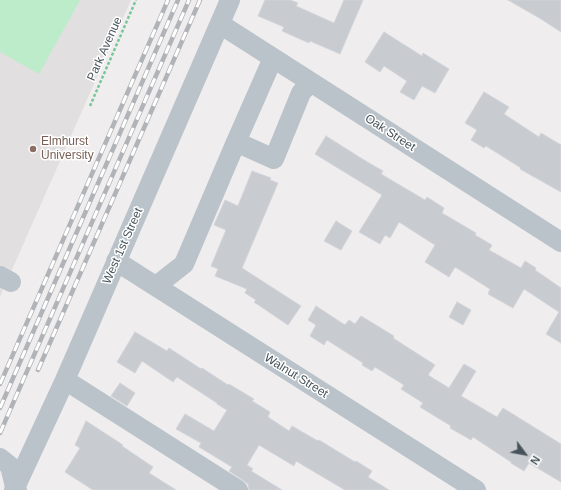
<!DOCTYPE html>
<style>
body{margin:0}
#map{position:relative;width:561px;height:490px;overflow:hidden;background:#f0edee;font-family:Arial,sans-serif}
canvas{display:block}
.north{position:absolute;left:505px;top:434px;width:40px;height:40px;-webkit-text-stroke:3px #fff;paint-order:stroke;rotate:122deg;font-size:11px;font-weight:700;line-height:16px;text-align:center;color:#47535a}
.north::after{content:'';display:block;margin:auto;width:14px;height:18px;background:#47535a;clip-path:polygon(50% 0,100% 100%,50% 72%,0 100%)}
</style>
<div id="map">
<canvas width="561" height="490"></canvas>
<div class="north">N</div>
</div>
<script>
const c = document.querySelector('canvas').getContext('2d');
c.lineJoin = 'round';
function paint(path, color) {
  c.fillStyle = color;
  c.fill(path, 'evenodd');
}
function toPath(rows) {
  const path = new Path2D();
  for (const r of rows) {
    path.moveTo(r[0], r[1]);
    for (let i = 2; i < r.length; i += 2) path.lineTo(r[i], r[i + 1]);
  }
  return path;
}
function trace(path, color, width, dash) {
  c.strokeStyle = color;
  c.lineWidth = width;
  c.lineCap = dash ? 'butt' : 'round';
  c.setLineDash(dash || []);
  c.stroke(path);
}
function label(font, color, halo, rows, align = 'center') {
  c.font = font + ' Arial,sans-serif';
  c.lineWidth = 3;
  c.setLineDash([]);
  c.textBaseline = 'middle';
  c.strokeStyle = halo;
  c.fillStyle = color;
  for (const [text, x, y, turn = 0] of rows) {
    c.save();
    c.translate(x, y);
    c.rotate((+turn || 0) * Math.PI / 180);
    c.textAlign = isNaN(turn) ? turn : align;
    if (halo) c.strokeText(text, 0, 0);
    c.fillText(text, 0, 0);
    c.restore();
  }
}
const education = toPath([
 [0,0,131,0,0,297]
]);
const green = toPath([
 [0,0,80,0,39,74,0,52]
]);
const building = toPath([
 [265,0,290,0,298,3,296,6,334,23,344,0,363,0,340,54,310,41,309,43,282,31,284,27,258,16,265,0],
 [508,0,561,0,561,32,541,19,508,0],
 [384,32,422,56,423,53,449,69,435,93,422,86,414,100,400,92,407,81,384,66,380,72,365,62,384,32],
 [484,92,509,107,504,114,539,137,541,133,561,145,561,192,520,169,521,168,486,146,484,148,471,140,477,130,465,123,484,92],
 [326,136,364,160,383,171,381,174,425,200,427,197,444,208,442,213,476,233,475,235,492,245,489,250,521,268,525,261,536,268,535,270,561,288,561,343,546,334,559,312,524,289,513,308,488,294,490,289,455,267,449,277,425,262,435,245,399,222,390,238,385,235,380,244,359,232,382,195,315,154,326,136],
 [252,171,271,178,270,180,278,183,242,268,301,306,288,325,254,302,256,300,245,293,247,289,215,276,218,269,211,266,226,230,214,225,225,200,238,206,252,171],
 [336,221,352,231,341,250,324,241,336,221],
 [457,302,471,310,463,325,449,317,457,302],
 [316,306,345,325,349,320,355,324,361,316,394,336,393,338,435,365,428,375,449,388,464,364,476,371,461,396,497,417,503,408,561,444,561,482,529,463,524,471,511,463,511,462,473,437,471,440,450,428,451,426,420,407,423,403,401,389,404,385,375,367,372,371,362,365,363,363,327,340,324,345,310,336,316,325,308,320,316,306],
 [135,332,167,351,169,348,201,369,202,368,228,385,229,384,254,399,252,401,270,412,268,417,289,431,292,426,318,441,319,440,355,462,356,461,372,471,368,477,389,490,345,490,296,461,294,466,259,445,247,465,253,469,251,471,282,490,249,490,248,484,244,481,229,471,232,467,199,447,201,443,176,429,185,414,214,431,227,410,217,404,217,403,177,377,173,382,142,361,135,373,117,362,135,332],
 [120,383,135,393,127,406,111,396,120,383],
 [86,421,123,445,122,446,153,467,149,473,176,490,93,490,65,472,80,448,75,445,86,421]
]);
const path = toPath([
 [90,106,136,0]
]);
const minor = toPath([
 [220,24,561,242],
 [273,58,236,142,274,159,301,93,310,82],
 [116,261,476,490],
 [0,276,11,282],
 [156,286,184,264,236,142],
 [65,380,238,490],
 [0,458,10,466,15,487,17,490],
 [14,490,65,380,230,0]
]);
const rail = toPath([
 [38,370,200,0],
 [0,384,168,0],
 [0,408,178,0],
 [0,433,189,0]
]);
const markers = [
 [33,149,4,"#8d6e63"]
];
const streetNames = [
 ["Park Avenue",105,49,-66],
 ["Oak Street",390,133,33],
 ["West 1st Street",123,246,-66],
 ["Walnut Street",296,376,32]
];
const educationNames = [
 ["Elmhurst",41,142],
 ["University",41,156]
];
paint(education, '#e1dfdf');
paint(green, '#bdeccb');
paint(building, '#c8cbd0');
trace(building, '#d2d4d9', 1);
trace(path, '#77c899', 2.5, [3, 2]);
trace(minor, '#bac3ca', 20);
trace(rail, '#b0b4b8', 4.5);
trace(rail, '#fff', 3, [9]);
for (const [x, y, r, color] of markers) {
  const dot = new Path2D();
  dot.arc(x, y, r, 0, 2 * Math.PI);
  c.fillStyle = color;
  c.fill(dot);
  trace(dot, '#fff', 1.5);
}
label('12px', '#47535a', '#fff', streetNames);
label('12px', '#785e54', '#fff', educationNames, 'left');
</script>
